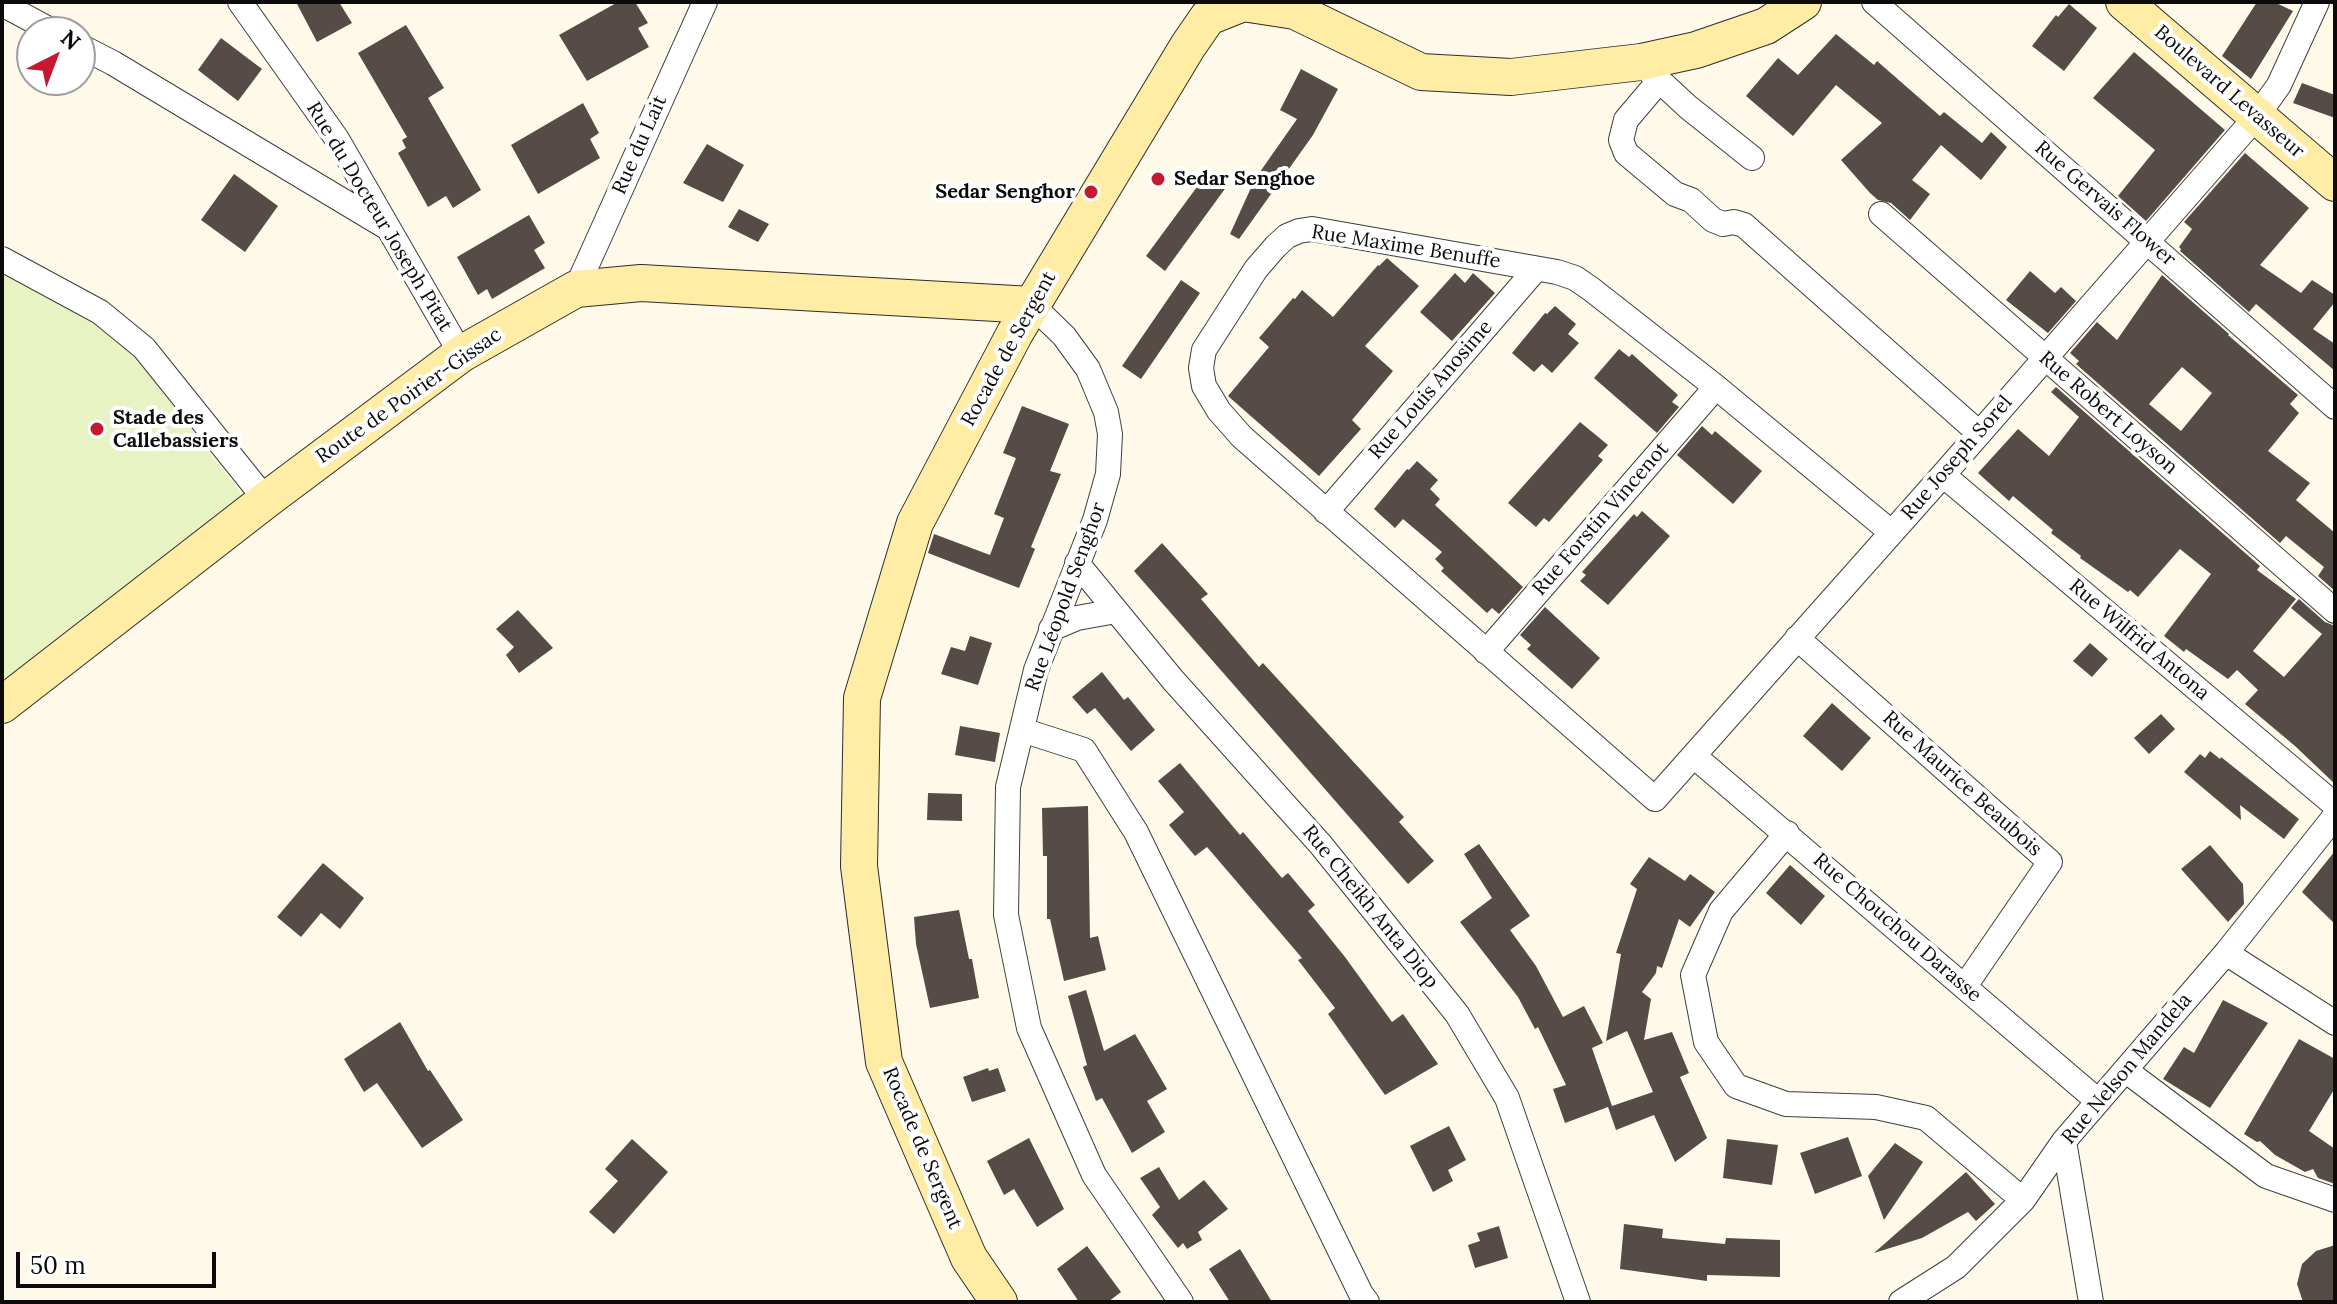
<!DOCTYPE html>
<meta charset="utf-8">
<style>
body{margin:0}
#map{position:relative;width:2337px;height:1304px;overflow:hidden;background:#fff9ea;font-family:Lora,serif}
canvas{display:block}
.frame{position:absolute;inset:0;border:4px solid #0b0b0b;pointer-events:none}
.north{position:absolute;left:16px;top:16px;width:80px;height:80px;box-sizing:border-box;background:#fff;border:2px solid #9d9d9d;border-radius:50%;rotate:42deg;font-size:22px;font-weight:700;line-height:32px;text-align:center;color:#0b0b0b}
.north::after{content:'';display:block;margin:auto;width:28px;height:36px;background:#c51932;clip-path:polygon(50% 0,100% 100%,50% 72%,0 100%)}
.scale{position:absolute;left:16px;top:1252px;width:200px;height:36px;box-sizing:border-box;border:4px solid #0b0b0b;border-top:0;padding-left:10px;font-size:24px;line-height:28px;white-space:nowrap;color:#0b0b0b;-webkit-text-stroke:6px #fff;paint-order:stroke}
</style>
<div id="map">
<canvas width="2337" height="1304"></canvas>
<div class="frame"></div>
<div class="north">N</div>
<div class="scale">50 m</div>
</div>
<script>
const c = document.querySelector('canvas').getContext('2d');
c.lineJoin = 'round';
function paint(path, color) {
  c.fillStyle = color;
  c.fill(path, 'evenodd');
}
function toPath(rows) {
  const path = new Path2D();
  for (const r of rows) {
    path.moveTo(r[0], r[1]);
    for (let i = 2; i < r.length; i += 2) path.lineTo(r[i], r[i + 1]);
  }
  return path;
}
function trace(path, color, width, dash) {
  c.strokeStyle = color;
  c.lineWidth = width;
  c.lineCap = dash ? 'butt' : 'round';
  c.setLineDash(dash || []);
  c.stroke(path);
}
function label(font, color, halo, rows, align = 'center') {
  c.font = font + ' Lora,serif';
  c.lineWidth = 8;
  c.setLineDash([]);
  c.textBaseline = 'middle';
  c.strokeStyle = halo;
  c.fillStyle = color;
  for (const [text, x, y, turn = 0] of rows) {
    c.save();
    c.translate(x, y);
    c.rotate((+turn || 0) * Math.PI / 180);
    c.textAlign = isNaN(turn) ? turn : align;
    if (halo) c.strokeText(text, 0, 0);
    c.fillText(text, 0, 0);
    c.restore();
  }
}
const pitch = toPath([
 [2,272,92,319,137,358,246,500,2,692]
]);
const building = toPath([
 [296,2,339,2,352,23,317,42],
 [618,2,635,2,648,23,638,28,649,47,587,81,559,35],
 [2257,2,2274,2,2293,11,2251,79,2222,56],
 [2069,4,2097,28,2064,71,2032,46,2056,15,2058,17],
 [406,25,444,88,428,98,481,190,453,208,446,196,428,207,398,153,406,148,402,140,407,137,358,53],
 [1836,34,1874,65,1877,61,1940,116,1944,112,1982,143,1991,132,2007,147,1981,180,1941,145,1912,180,1930,194,1910,220,1891,203,1878,200,1870,193,1841,160,1882,123,1836,85,1793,136,1746,96,1778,58,1798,75],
 [221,38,262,69,238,101,198,70],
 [2134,52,2225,130,2146,221,2118,196,2155,150,2093,98],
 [1301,69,1338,89,1313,135,1239,239,1230,234,1255,179,1297,119,1280,110],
 [2302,83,2335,95,2335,118,2293,103],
 [583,103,599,133,590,139,600,158,538,194,511,145],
 [707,144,744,165,723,202,683,183],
 [2245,153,2309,208,2260,265,2301,293,2312,280,2335,295,2335,302,2313,329,2335,344,2335,371,2256,304,2249,312,2180,251,2181,249,2179,247,2192,229,2184,222],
 [1208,172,1227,186,1165,271,1146,256],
 [234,174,278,206,245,252,201,220],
 [739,209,769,224,758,242,728,227],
 [529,215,545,243,534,250,545,268,492,299,487,289,478,295,457,257],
 [1387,258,1419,286,1365,346,1393,371,1352,420,1361,429,1319,476,1228,396,1269,347,1259,338,1293,298,1295,299,1302,290,1333,317,1378,265,1379,266],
 [2030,271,2055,293,2061,287,2076,301,2048,333,2006,300],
 [1455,273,1465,283,1473,273,1495,293,1452,341,1420,312],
 [2162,275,2229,334,2228,335,2298,395,2290,404,2299,413,2268,451,2310,483,2296,500,2335,533,2335,591,2318,576,2324,567,2286,536,2280,543,2076,364,2079,361,2070,353,2097,322,2117,340],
 [2182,367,2212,393,2181,431,2149,404],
 [1181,280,1200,293,1141,379,1122,366],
 [1555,306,1576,324,1568,334,1579,343,1552,373,1542,364,1534,372,1512,353,1545,313,1547,314],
 [1619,349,1629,357,1632,354,1678,395,1672,402,1679,407,1657,433,1594,378],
 [2056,387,2260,566,2257,570,2296,599,2253,651,2284,677,2322,634,2291,608,2299,599,2325,622,2335,626,2335,784,2295,746,2245,704,2258,690,2237,670,2228,679,2186,649,2184,652,2164,636,2211,574,2180,549,2138,597,2130,590,2128,592,2080,558,2081,556,2051,533,2053,530,2013,496,2009,501,1978,473,2018,429,2049,456,2079,417,2051,392],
 [1022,406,1069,424,1050,471,1061,474,1031,547,1035,549,1019,588,928,553,934,534,990,555,1004,518,994,514,1016,458,1003,453],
 [1580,422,1608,445,1598,456,1603,460,1549,522,1544,518,1536,527,1508,503],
 [1702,426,1712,435,1715,431,1762,471,1733,504,1677,455],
 [1417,461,1438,480,1430,489,1440,499,1435,505,1523,587,1499,614,1492,608,1487,613,1441,571,1444,568,1435,559,1442,552,1403,519,1395,528,1374,509,1407,469,1409,470],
 [1642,511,1670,536,1608,605,1580,581,1586,575,1582,572,1634,514,1637,517],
 [1162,543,1208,594,1201,599,1259,667,1263,663,1404,817,1399,822,1434,861,1408,884,1134,571],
 [1545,607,1600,658,1572,689,1527,649,1531,645,1520,635],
 [518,610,553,648,519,673,506,655,514,647,496,629],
 [970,636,992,643,978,685,941,674,951,647,965,651],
 [2090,643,2108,659,2092,677,2073,661],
 [1102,672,1124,700,1128,697,1155,730,1131,751,1095,708,1087,714,1072,697],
 [1832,703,1871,738,1842,771,1803,736],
 [2161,714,2175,729,2149,754,2134,738],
 [960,726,1000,733,995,762,955,755],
 [2210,751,2220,759,2221,757,2299,819,2284,839,2240,805,2241,820,2184,772,2200,754,2205,758],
 [1180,763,1240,835,1243,832,1282,878,1288,873,1315,905,1308,911,1345,957,1392,1022,1403,1014,1438,1064,1385,1095,1328,1014,1335,1008,1298,960,1302,958,1207,847,1195,856,1169,825,1184,812,1158,781],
 [928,793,962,794,962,821,927,820],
 [1088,806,1090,938,1098,936,1106,970,1064,981,1050,919,1047,919,1047,856,1043,856,1042,808],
 [1479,844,1530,916,1510,930,1536,966,1563,1017,1584,1006,1603,1043,1592,1048,1612,1106,1653,1092,1627,1031,1606,1041,1621,954,1616,953,1637,889,1630,884,1649,857,1685,881,1690,874,1715,892,1690,927,1679,919,1662,968,1657,966,1656,973,1642,992,1651,999,1644,1040,1672,1032,1689,1073,1680,1077,1707,1138,1675,1162,1654,1115,1616,1130,1608,1107,1565,1123,1553,1089,1566,1085,1538,1027,1535,1029,1518,997,1460,922,1492,898,1464,854],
 [2210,845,2243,884,2244,904,2228,922,2181,869],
 [2335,851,2335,924,2302,892],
 [323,863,364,898,340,929,321,913,301,937,277,917],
 [1790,865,1825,896,1801,925,1766,893],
 [959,910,969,959,972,959,979,998,930,1008,916,944,914,917],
 [1086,990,1104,1051,1135,1034,1167,1089,1147,1101,1165,1132,1132,1153,1102,1098,1096,1101,1083,1067,1087,1065,1068,996],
 [2223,1000,2268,1023,2210,1108,2163,1079,2184,1047,2194,1053],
 [400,1022,428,1071,430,1070,463,1120,422,1148,377,1083,364,1092,344,1059],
 [2299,1039,2335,1059,2335,1088,2309,1131,2335,1149,2335,1184,2318,1178,2313,1169,2305,1172,2275,1155,2260,1141,2257,1142,2244,1134],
 [988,1068,989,1071,998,1068,1006,1091,972,1102,963,1077],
 [1449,1126,1466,1160,1448,1170,1453,1181,1433,1192,1410,1146],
 [1848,1137,1862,1176,1815,1194,1800,1153],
 [1029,1138,1064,1209,1037,1227,1014,1189,1004,1195,987,1161],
 [632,1139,668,1172,614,1234,589,1212,618,1181,605,1169],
 [1727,1139,1778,1145,1772,1185,1723,1178],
 [1895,1143,1923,1162,1884,1220,1868,1176],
 [1159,1167,1179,1200,1204,1180,1228,1209,1198,1232,1202,1240,1187,1249,1183,1243,1178,1248,1152,1215,1160,1207,1140,1178],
 [1966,1172,1995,1204,1976,1221,1968,1212,1922,1238,1874,1253],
 [1624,1224,1663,1229,1662,1238,1725,1244,1726,1238,1780,1240,1780,1277,1707,1275,1707,1281,1620,1269],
 [1499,1226,1508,1258,1475,1268,1468,1245,1480,1241,1477,1233],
 [2335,1245,2335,1302,2303,1302,2297,1284,2302,1264,2316,1251],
 [1087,1246,1121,1292,1108,1302,1079,1302,1057,1269],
 [1240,1249,1272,1302,1230,1302,1209,1269]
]);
const street = toPath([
 [240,2,337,139,461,354],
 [1874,2,2335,407],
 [2,4,54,32],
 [80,46,113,63,388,228],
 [1648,70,1688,107,1752,158],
 [1659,81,1626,120,1621,140,1626,153,1675,194,1691,200,1713,220,1723,224,1734,222,1744,225,1979,433],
 [1881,214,2335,611],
 [2,259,100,312,144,348,266,500],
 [576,289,705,2],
 [1032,305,1064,336,1088,369,1106,412,1110,434,1108,474,1095,520,1036,670,1008,787,1006,915,1029,1028,1094,1175,1181,1302],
 [1943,475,2335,805],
 [1326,512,1536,269],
 [1891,532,1716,387,1591,289,1575,278,1557,272,1312,229,1299,231,1287,236,1276,246,1256,269,1204,350,1201,368,1204,386,1219,411,1242,437,1655,799,1943,475,2257,116,2279,85,2317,2],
 [1077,563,1173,680,1321,845,1457,1014,1507,1098,1578,1302],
 [1051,629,1077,618,1116,611],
 [1797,638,2050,862,1965,986],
 [1486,652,1716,387],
 [1022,730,1084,750,1136,832,1361,1294,1367,1302],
 [1694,756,2098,1101],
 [1787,833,1721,911,1693,975,1706,1042,1736,1086,1786,1104,1876,1107,1926,1118,2023,1200],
 [2226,953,2335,1023],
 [2125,1070,2266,1176,2335,1200],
 [2064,1141,2091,1302],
 [1901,1302,1956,1267,2023,1200,2064,1141,2226,953,2335,816]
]);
const secondary = toPath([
 [2124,2,2335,183],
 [2,705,266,500,461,354,576,289,641,283,1032,305],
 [999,1302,969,1258,884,1062,859,866,862,698,915,523,1015,333,1188,46,1208,17,1243,3,1295,11,1421,72,1511,77,1641,62,1696,50,1766,26,1803,2]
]);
const markers = [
 [1158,179,8,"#c51932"],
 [1091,192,8,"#c51932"],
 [97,429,8,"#c51932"]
];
const streetNames = [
 ["Boulevard Levasseur",2229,92,41],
 ["Rue du Lait",640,145,-66],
 ["Rue Gervais Flower",2105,204,41],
 ["Rue du Docteur Joseph Pitat",379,217,59],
 ["Rue Maxime Benuffe",1406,247,9],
 ["Rocade de Sergent",1009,349,-61],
 ["Rue Louis Anosime",1431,390,-49],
 ["Route de Poirier-Gissac",409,396,-35],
 ["Rue Robert Loyson",2108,413,41],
 ["Rue Joseph Sorel",1957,458,-49],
 ["Rue Forstin Vincenot",1601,519,-49],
 ["Rue Léopold Senghor",1066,597,-70],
 ["Rue Wilfrid Antona",2139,640,40],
 ["Rue Maurice Beaubois",1962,784,42],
 ["Rue Cheikh Anta Diop",1370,907,51],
 ["Rue Chouchou Darasse",1897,928,41],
 ["Rue Nelson Mandela",2127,1069,-50],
 ["Rocade de Sergent",922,1148,67]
];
const poiNames = [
 ["Sedar Senghoe",1174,179],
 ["Sedar Senghor",1075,192,"right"],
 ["Stade des",113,418],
 ["Callebassiers",113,441]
];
paint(pitch, '#e7f3c3');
paint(building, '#554b47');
trace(street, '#3e3e3e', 26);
trace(secondary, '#2d2d2d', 38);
trace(street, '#fff', 24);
trace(secondary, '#ffeda5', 36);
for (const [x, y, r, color] of markers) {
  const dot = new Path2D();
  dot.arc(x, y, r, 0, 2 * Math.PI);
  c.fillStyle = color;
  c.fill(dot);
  trace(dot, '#fff', 3);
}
label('20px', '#0b0b0b', '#fff', streetNames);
label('bold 20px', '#0b0b0b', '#fff', poiNames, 'left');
</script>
